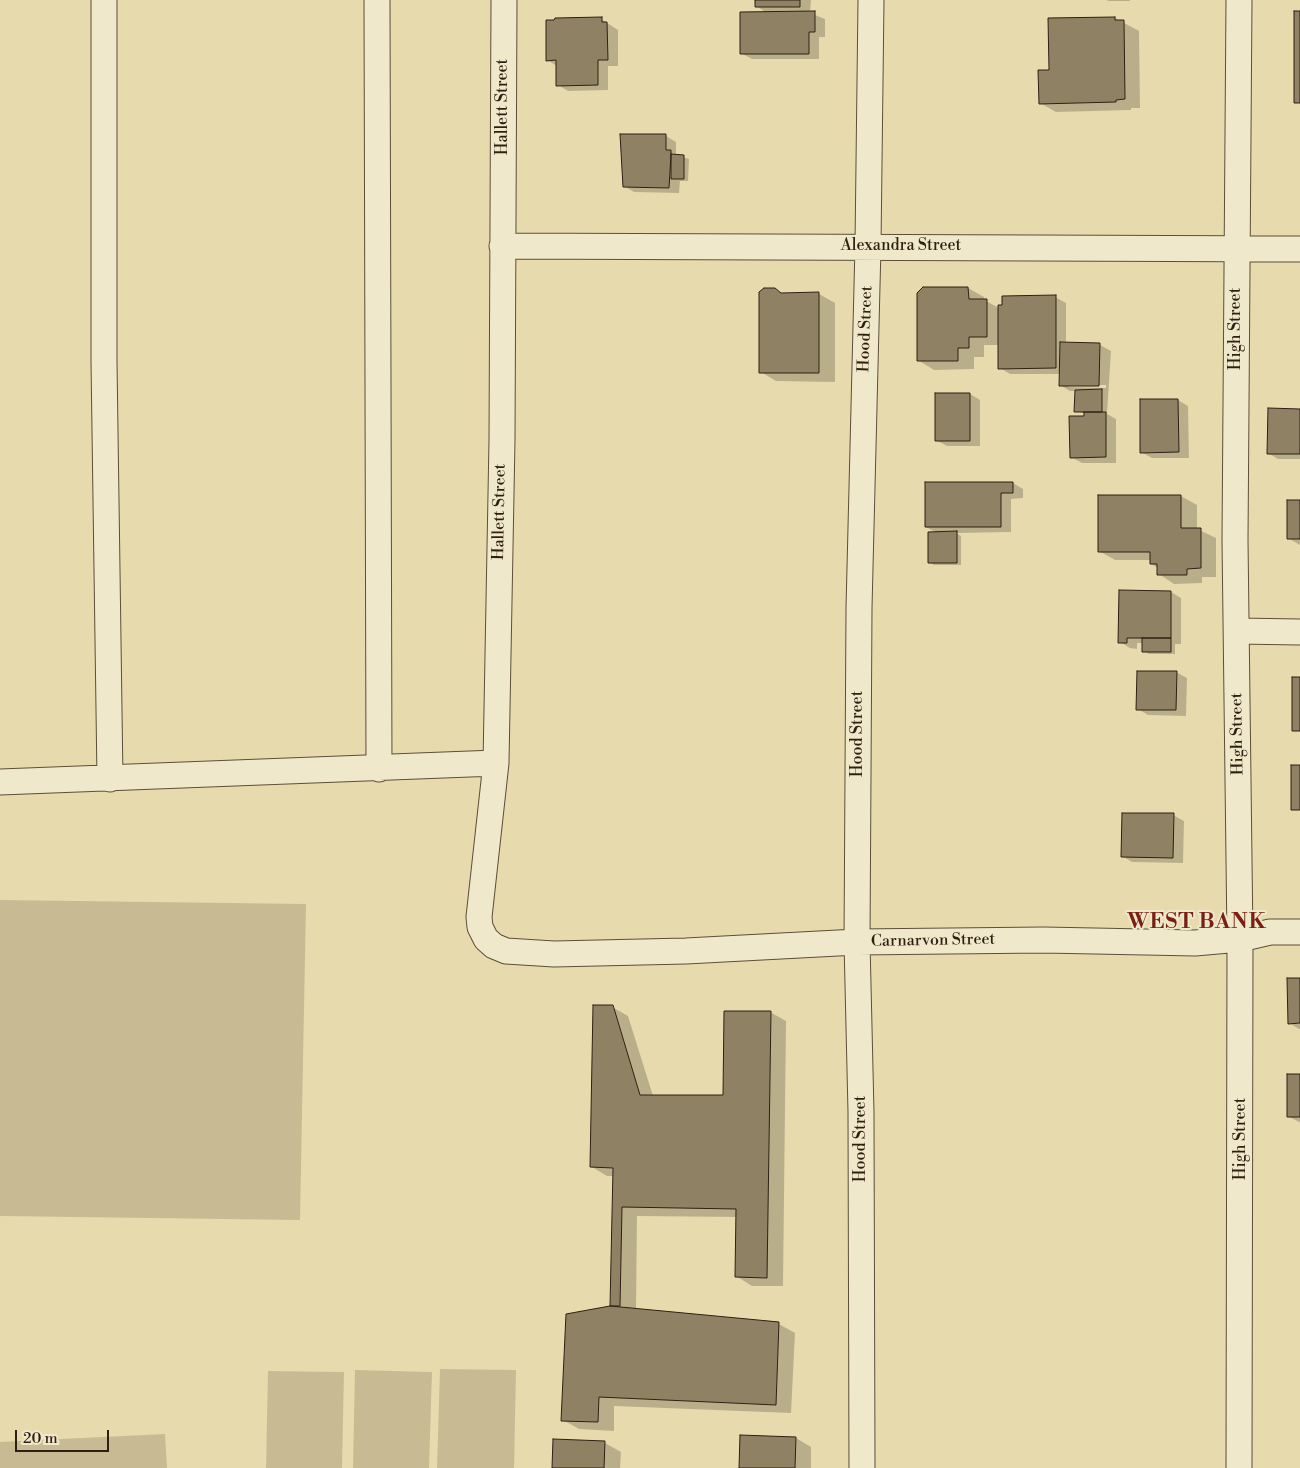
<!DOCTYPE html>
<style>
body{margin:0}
#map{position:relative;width:1300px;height:1468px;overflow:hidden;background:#e7dbad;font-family:"Libre Bodoni",serif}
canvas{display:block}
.scale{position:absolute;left:15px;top:1430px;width:94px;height:22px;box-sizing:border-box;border:2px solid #2f1f13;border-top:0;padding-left:6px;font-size:15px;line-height:18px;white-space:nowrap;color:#2f1f13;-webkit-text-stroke:4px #efe8ca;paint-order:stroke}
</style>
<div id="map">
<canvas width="1300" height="1468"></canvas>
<div class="scale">20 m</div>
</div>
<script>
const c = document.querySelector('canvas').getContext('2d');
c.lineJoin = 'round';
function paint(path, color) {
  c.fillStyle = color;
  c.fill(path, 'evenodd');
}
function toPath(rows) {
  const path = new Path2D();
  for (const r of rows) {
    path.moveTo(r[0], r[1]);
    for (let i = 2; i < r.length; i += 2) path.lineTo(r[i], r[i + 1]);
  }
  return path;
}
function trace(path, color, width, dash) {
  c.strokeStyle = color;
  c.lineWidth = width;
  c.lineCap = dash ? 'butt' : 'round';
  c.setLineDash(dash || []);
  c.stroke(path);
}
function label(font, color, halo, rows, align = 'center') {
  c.font = font + ' "Libre Bodoni",serif';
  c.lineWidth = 4;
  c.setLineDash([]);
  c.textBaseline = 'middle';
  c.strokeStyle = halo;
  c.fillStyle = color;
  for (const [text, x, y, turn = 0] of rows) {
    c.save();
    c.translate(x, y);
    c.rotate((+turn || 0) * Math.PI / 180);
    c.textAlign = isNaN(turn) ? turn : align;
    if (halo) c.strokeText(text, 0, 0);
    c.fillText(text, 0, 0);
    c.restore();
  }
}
const green = toPath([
 [0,900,306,904,300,1220,0,1216],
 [440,1369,516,1370,514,1468,437,1468],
 [355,1370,432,1372,429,1468,353,1468],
 [268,1371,344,1372,342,1468,266,1468],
 [165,1434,167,1468,0,1468,0,1442]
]);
const shadow = toPath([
 [756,0,811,0,810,13,825,19,825,37,819,37,819,59,752,59,741,53,767,13,756,6],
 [1106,0,1130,0,1130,1,1109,1],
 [1115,18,1139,31,1140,108,1131,108,1131,110,1056,112,1040,103,1050,71],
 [601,19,618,30,618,66,608,66,608,90,568,91,558,85,557,66,547,60],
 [622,136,666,136,676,142,676,155,689,159,688,181,680,181,679,193,634,192,624,186],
 [968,288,984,297,984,300,999,308,1055,297,1066,303,1066,344,1100,345,1111,351,1107,414,1116,419,1116,463,1082,463,1071,457,1086,414,1076,411,1076,391,1070,391,1060,385,1060,374,1010,374,1000,368,999,345,984,345,984,357,974,357,974,369,934,370,918,360],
 [1069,385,1106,385,1106,388,1069,387],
 [782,294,819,294,835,303,835,382,776,381,761,372],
 [970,394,980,400,980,446,947,446,936,440],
 [1178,400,1188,406,1189,458,1152,458,1141,452],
 [1300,410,1300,459,1278,459,1268,453],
 [1013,483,1023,489,1023,498,1011,499,1011,532,956,533,961,536,961,565,934,565,929,562,937,533,926,527],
 [1181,496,1197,505,1197,529,1216,538,1216,577,1202,577,1202,583,1174,584,1159,574,1158,568,1151,564,1151,560,1115,560,1099,551],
 [1300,501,1300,545,1288,538],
 [1171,592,1181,598,1181,644,1175,644,1175,654,1149,654,1144,651,1144,643,1137,643,1137,649,1130,648,1120,642],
 [1176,672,1187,678,1186,716,1148,715,1138,709],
 [1173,815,1184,821,1183,863,1132,862,1122,856],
 [1300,979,1300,1029,1299,1029,1289,1023],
 [612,1007,628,1016,653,1096,724,1096,770,1012,786,1021,783,1286,752,1286,736,1276,737,1217,637,1216,636,1309,779,1324,795,1333,791,1413,614,1406,614,1431,579,1429,563,1420,612,1307,614,1176,607,1176,592,1167],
 [1300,1076,1300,1122,1299,1122,1288,1116],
 [796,1438,811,1447,811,1468,740,1468],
 [605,1443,621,1452,620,1468,553,1468]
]);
const building = toPath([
 [755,0,800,0,800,7,755,7,755,0],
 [815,11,815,32,809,32,809,54,740,54,740,12,815,11],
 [1294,11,1300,11,1300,103,1294,103,1294,11],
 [602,17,602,22,607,22,608,60,598,60,598,85,556,86,556,60,546,61,546,20,554,20,555,18,602,17],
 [1115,17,1115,20,1124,20,1125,99,1116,100,1116,102,1039,104,1038,70,1049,70,1048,18,1115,17],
 [620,134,666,134,666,150,671,150,671,154,669,188,623,187,620,134],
 [671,154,684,155,684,179,671,179,671,154],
 [923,287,968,287,969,299,987,299,987,337,969,337,969,348,958,348,958,361,917,361,917,293,923,287],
 [764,288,775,288,781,293,819,292,819,373,759,373,759,292,764,288],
 [1056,295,1056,368,998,369,998,305,1002,305,1002,296,1056,295],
 [1060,342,1100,343,1099,386,1059,386,1060,342],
 [1102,389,1102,412,1074,412,1075,390,1102,389],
 [935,393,970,393,970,441,935,441,935,393],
 [1140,399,1178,399,1179,452,1140,453,1140,399],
 [1268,408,1300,409,1300,454,1267,454,1268,408],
 [1084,412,1106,412,1106,457,1070,458,1069,416,1084,416,1084,412],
 [925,482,1013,482,1013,493,1001,493,1001,527,925,527,925,482],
 [1098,495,1181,495,1181,528,1201,528,1201,568,1187,569,1187,575,1157,575,1157,564,1150,564,1150,552,1098,552,1098,495],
 [1287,500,1300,500,1300,539,1287,539,1287,500],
 [957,531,957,563,928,563,928,532,957,531],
 [1119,590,1171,591,1171,638,1127,638,1127,643,1118,643,1119,590],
 [1142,638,1171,638,1171,652,1142,652,1142,638],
 [1137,671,1177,671,1176,710,1136,710,1137,671],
 [1292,677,1300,677,1300,731,1292,731,1292,677],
 [1291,765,1300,765,1300,810,1291,810,1291,765],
 [1122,813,1174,813,1173,858,1121,857,1122,813],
 [1287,978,1300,978,1300,1023,1288,1024,1287,978],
 [593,1005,613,1005,640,1095,723,1095,724,1011,771,1011,767,1278,735,1277,736,1209,622,1207,620,1306,610,1306,613,1168,590,1167,593,1005],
 [1287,1074,1300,1074,1300,1117,1287,1117,1287,1074],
 [610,1306,779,1322,776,1405,599,1397,598,1422,561,1421,566,1314,610,1306],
 [740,1435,796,1437,795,1468,739,1468,740,1435],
 [553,1439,605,1441,604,1468,552,1468,553,1439]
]);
const street = toPath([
 [104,0,104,361,110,779],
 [377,0,379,769],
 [504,0,502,440,496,763,479,917,480,927,486,939,494,946,506,951,554,954,686,951,857,942,1044,940,1195,943,1240,939,1270,932,1300,932],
 [502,246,1300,249],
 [1237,631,1300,632],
 [0,782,496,763],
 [862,1468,861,1112,857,942,859,608,868,246,871,0],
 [1239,1468,1240,939,1235,540,1239,0]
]);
const streetNames = [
 ["Hallett Street",503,107,-90],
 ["Alexandra Street",901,246],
 ["Hood Street",866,329,-88],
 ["High Street",1236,329,-90],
 ["Hallett Street",500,512,-89],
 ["Hood Street",858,734,-90],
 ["High Street",1238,734,-91],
 ["Carnarvon Street",933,941,-1],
 ["Hood Street",861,1139,-90],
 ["High Street",1241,1139,-90]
];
const districtNames = [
 ["WEST BANK",1197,923]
];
paint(green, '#c8bb93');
paint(shadow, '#0003');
paint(building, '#8f8163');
trace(building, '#2f1f13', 1);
trace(street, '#5d4e3a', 27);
trace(street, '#efe8ca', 25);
label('16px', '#2f1f13', '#efe8ca', streetNames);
c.letterSpacing = '1px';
label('bold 21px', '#7a1f14', '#efe8ca', districtNames);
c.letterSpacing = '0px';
</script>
